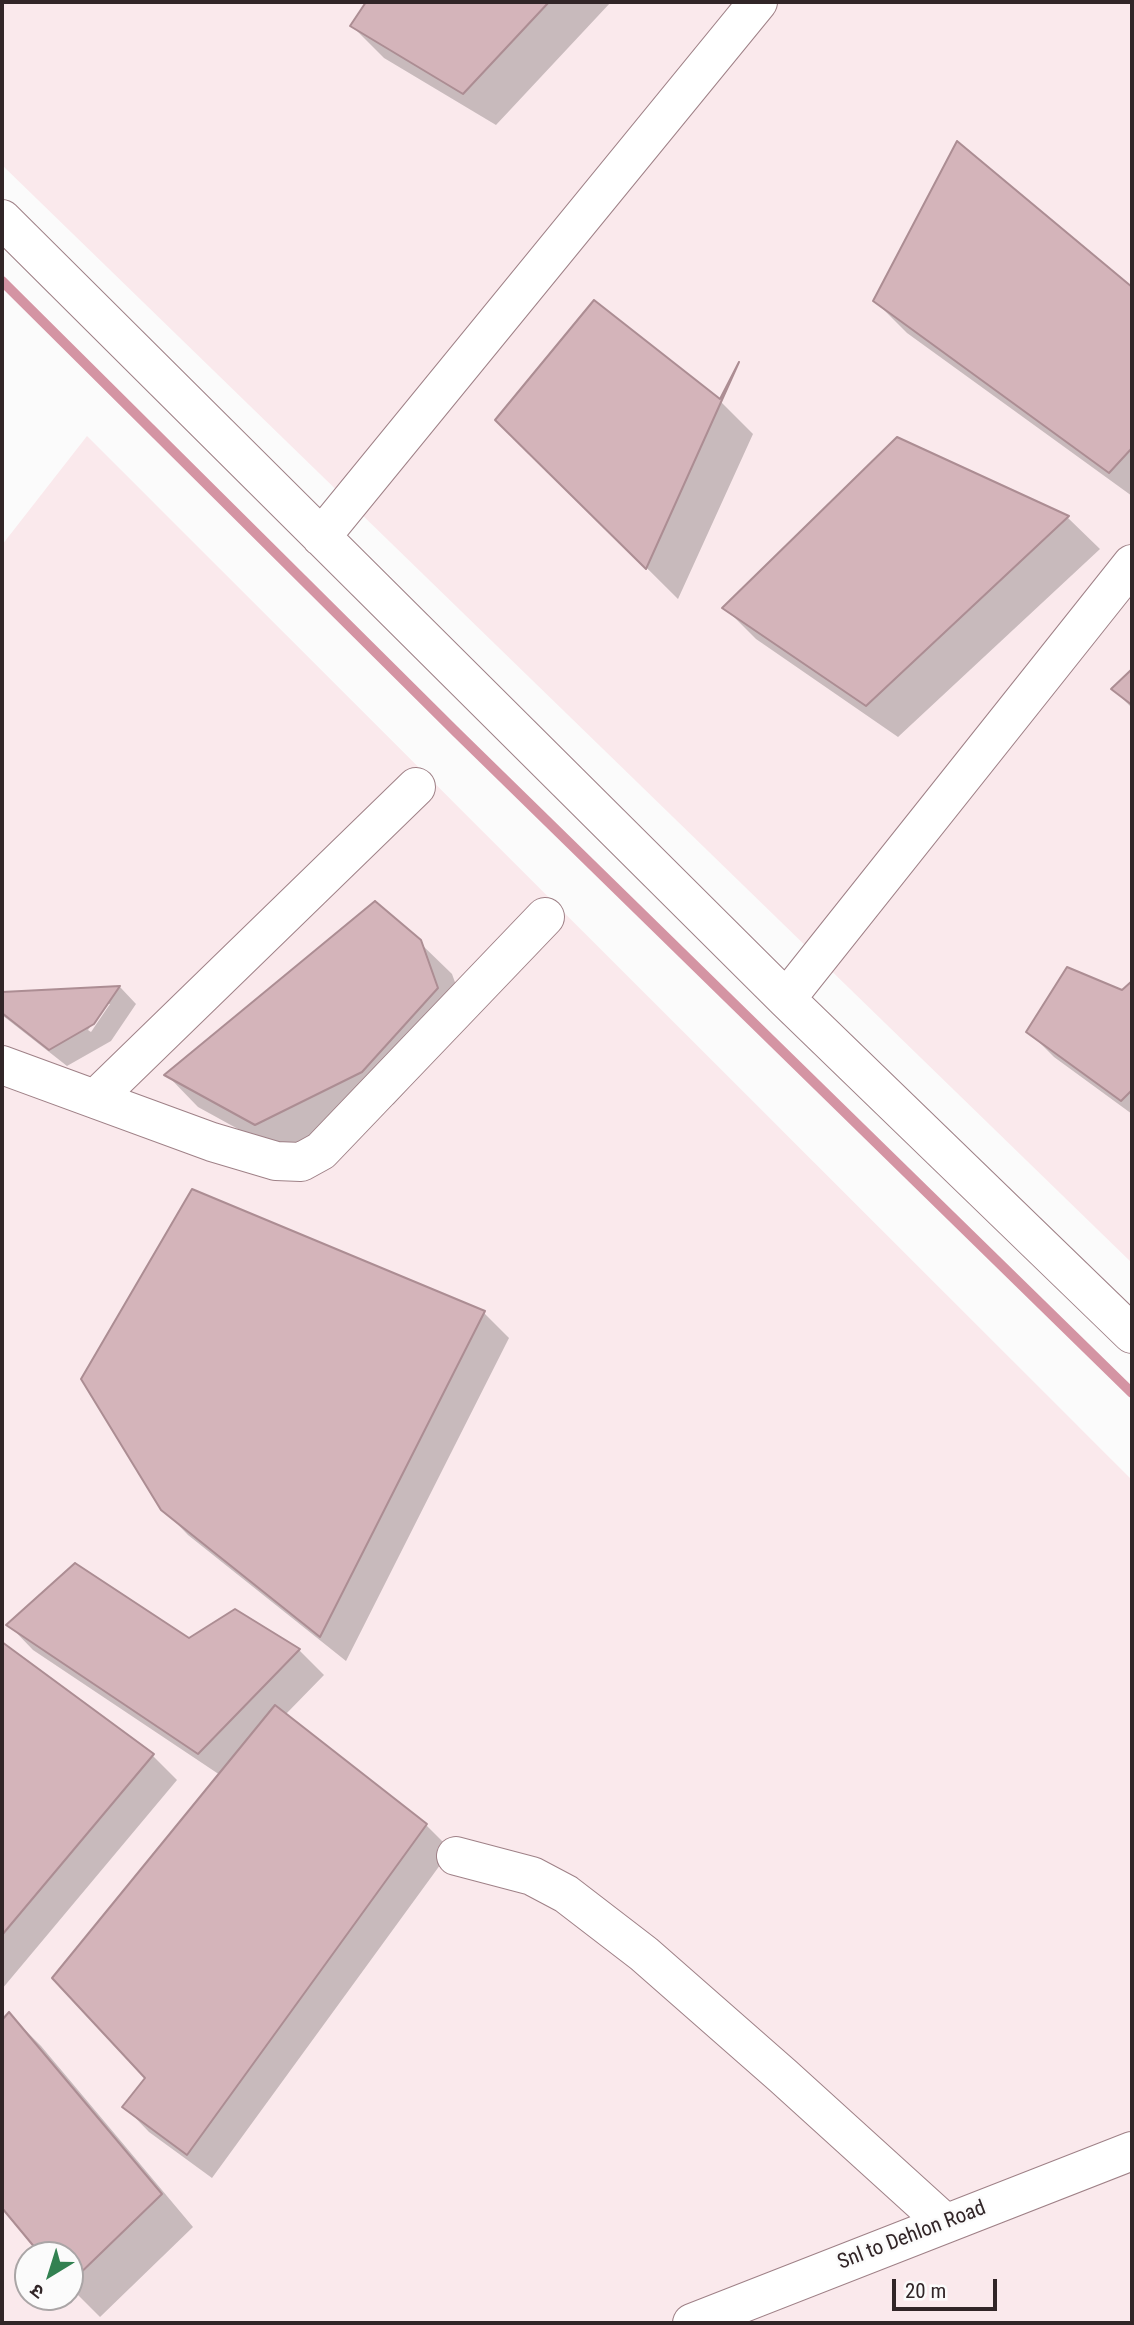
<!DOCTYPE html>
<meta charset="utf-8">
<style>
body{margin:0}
#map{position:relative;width:1134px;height:2325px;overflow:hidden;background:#fbfbfb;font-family:"Roboto Condensed","Noto Sans Devanagari",sans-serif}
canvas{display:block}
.frame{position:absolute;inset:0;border:4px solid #312527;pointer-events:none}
.north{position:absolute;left:14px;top:2241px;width:70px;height:70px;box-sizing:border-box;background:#fbfbfb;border:2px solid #aaa5a6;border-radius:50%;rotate:218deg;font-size:19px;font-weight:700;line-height:28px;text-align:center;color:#312527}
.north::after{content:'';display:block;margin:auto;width:24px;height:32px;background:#328151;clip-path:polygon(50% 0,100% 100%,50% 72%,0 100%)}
.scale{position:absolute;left:892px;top:2279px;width:105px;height:32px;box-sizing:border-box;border:4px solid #312527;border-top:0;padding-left:9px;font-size:21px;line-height:24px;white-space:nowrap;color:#312527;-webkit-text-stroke:5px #fbfbfb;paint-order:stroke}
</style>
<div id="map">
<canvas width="1134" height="2325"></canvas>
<div class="frame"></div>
<div class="north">उ</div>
<div class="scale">20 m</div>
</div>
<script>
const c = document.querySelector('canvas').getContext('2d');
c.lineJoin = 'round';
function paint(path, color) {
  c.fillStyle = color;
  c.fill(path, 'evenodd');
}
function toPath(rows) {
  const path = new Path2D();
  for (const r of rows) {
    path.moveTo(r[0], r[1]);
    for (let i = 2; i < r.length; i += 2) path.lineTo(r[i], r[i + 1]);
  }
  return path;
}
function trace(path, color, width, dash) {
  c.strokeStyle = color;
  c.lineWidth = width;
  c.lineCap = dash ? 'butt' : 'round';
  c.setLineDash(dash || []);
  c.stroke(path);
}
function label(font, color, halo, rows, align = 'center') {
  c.font = font + ' "Roboto Condensed",sans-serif';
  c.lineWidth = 5;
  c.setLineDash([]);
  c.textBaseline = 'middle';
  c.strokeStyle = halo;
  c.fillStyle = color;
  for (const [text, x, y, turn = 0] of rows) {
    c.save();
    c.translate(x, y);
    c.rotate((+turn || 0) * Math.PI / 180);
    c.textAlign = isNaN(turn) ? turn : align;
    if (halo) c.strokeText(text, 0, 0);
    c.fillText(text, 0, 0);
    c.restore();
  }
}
const built = toPath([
 [2,2,1132,2,1132,1263,2,165],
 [87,436,1132,1480,1132,2323,2,2323,2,545],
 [28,2255,70,2255,70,2297,28,2297]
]);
const shadow = toPath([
 [368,2,611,2,496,125,384,58,352,26],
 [957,144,1132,290,1132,496,907,333,875,301],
 [721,402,753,434,678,599,498,420],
 [898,439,1068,518,1100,549,898,737,756,639,725,608],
 [1132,671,1132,708,1113,689],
 [419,942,452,974,469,1021,394,1104,289,1157,198,1107,167,1075],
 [1132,983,1132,1114,1054,1057,1029,1032,1122,992],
 [120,987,136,1004,111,1041,67,1066,2,1015,2,994],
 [106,1004,110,1004,91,1032,88,1030],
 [193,1191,484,1313,509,1338,346,1661,188,1535,163,1509],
 [235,1611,299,1650,324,1675,285,1715,426,1825,451,1850,212,2178,149,2132,125,2107,148,2078,220,1775,33,1650,9,1625,189,1640],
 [2,1644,152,1755,177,1780,2,1989],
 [9,2014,41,2046,193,2227,100,2317,70,2287,70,2255,43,2255,2,2207,2,2023]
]);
const stream = toPath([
 [2,281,457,733,1132,1393]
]);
const building = toPath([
 [366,2,549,2,463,94,350,26,366,2],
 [957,141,1132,287,1132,448,1109,473,873,301,957,141],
 [594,300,720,399,739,362,646,569,495,420,594,300],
 [897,437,1069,516,866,706,722,608,897,437],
 [1132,669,1132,705,1111,689,1132,669],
 [375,901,421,940,438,988,362,1072,255,1125,164,1075,375,901],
 [1067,967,1122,990,1132,981,1132,1090,1121,1101,1026,1032,1067,967],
 [120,986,94,1024,49,1050,2,1013,2,992,120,986],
 [192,1189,485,1311,320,1637,161,1510,81,1379,192,1189],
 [75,1563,189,1638,235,1609,300,1649,198,1754,6,1625,75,1563],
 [2,1642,154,1754,2,1935,2,1642],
 [275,1705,427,1824,187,2155,122,2107,145,2078,52,1978,275,1705],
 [9,2012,162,2194,70,2283,70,2255,41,2255,2,2208,2,2020,9,2012]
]);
const minor = toPath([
 [2,219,786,999,1132,1334],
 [321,537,758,2],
 [786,999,1132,564],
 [2,1065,212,1142,276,1161,301,1162,321,1151,545,917],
 [95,1099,416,787],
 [456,1856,532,1876,566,1894,644,1954,783,2076,945,2223],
 [692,2323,1132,2151]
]);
const streetNames = [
 ["Snl to Dehlon Road",912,2236,-21]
];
paint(built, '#fae9ec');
paint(shadow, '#0003');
trace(stream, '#d494a3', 10);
paint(building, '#d4b4ba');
trace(building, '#ac8d93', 2);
trace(minor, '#9f8187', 40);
trace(minor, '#fff', 38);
label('21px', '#312527', '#fbfbfb', streetNames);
</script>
